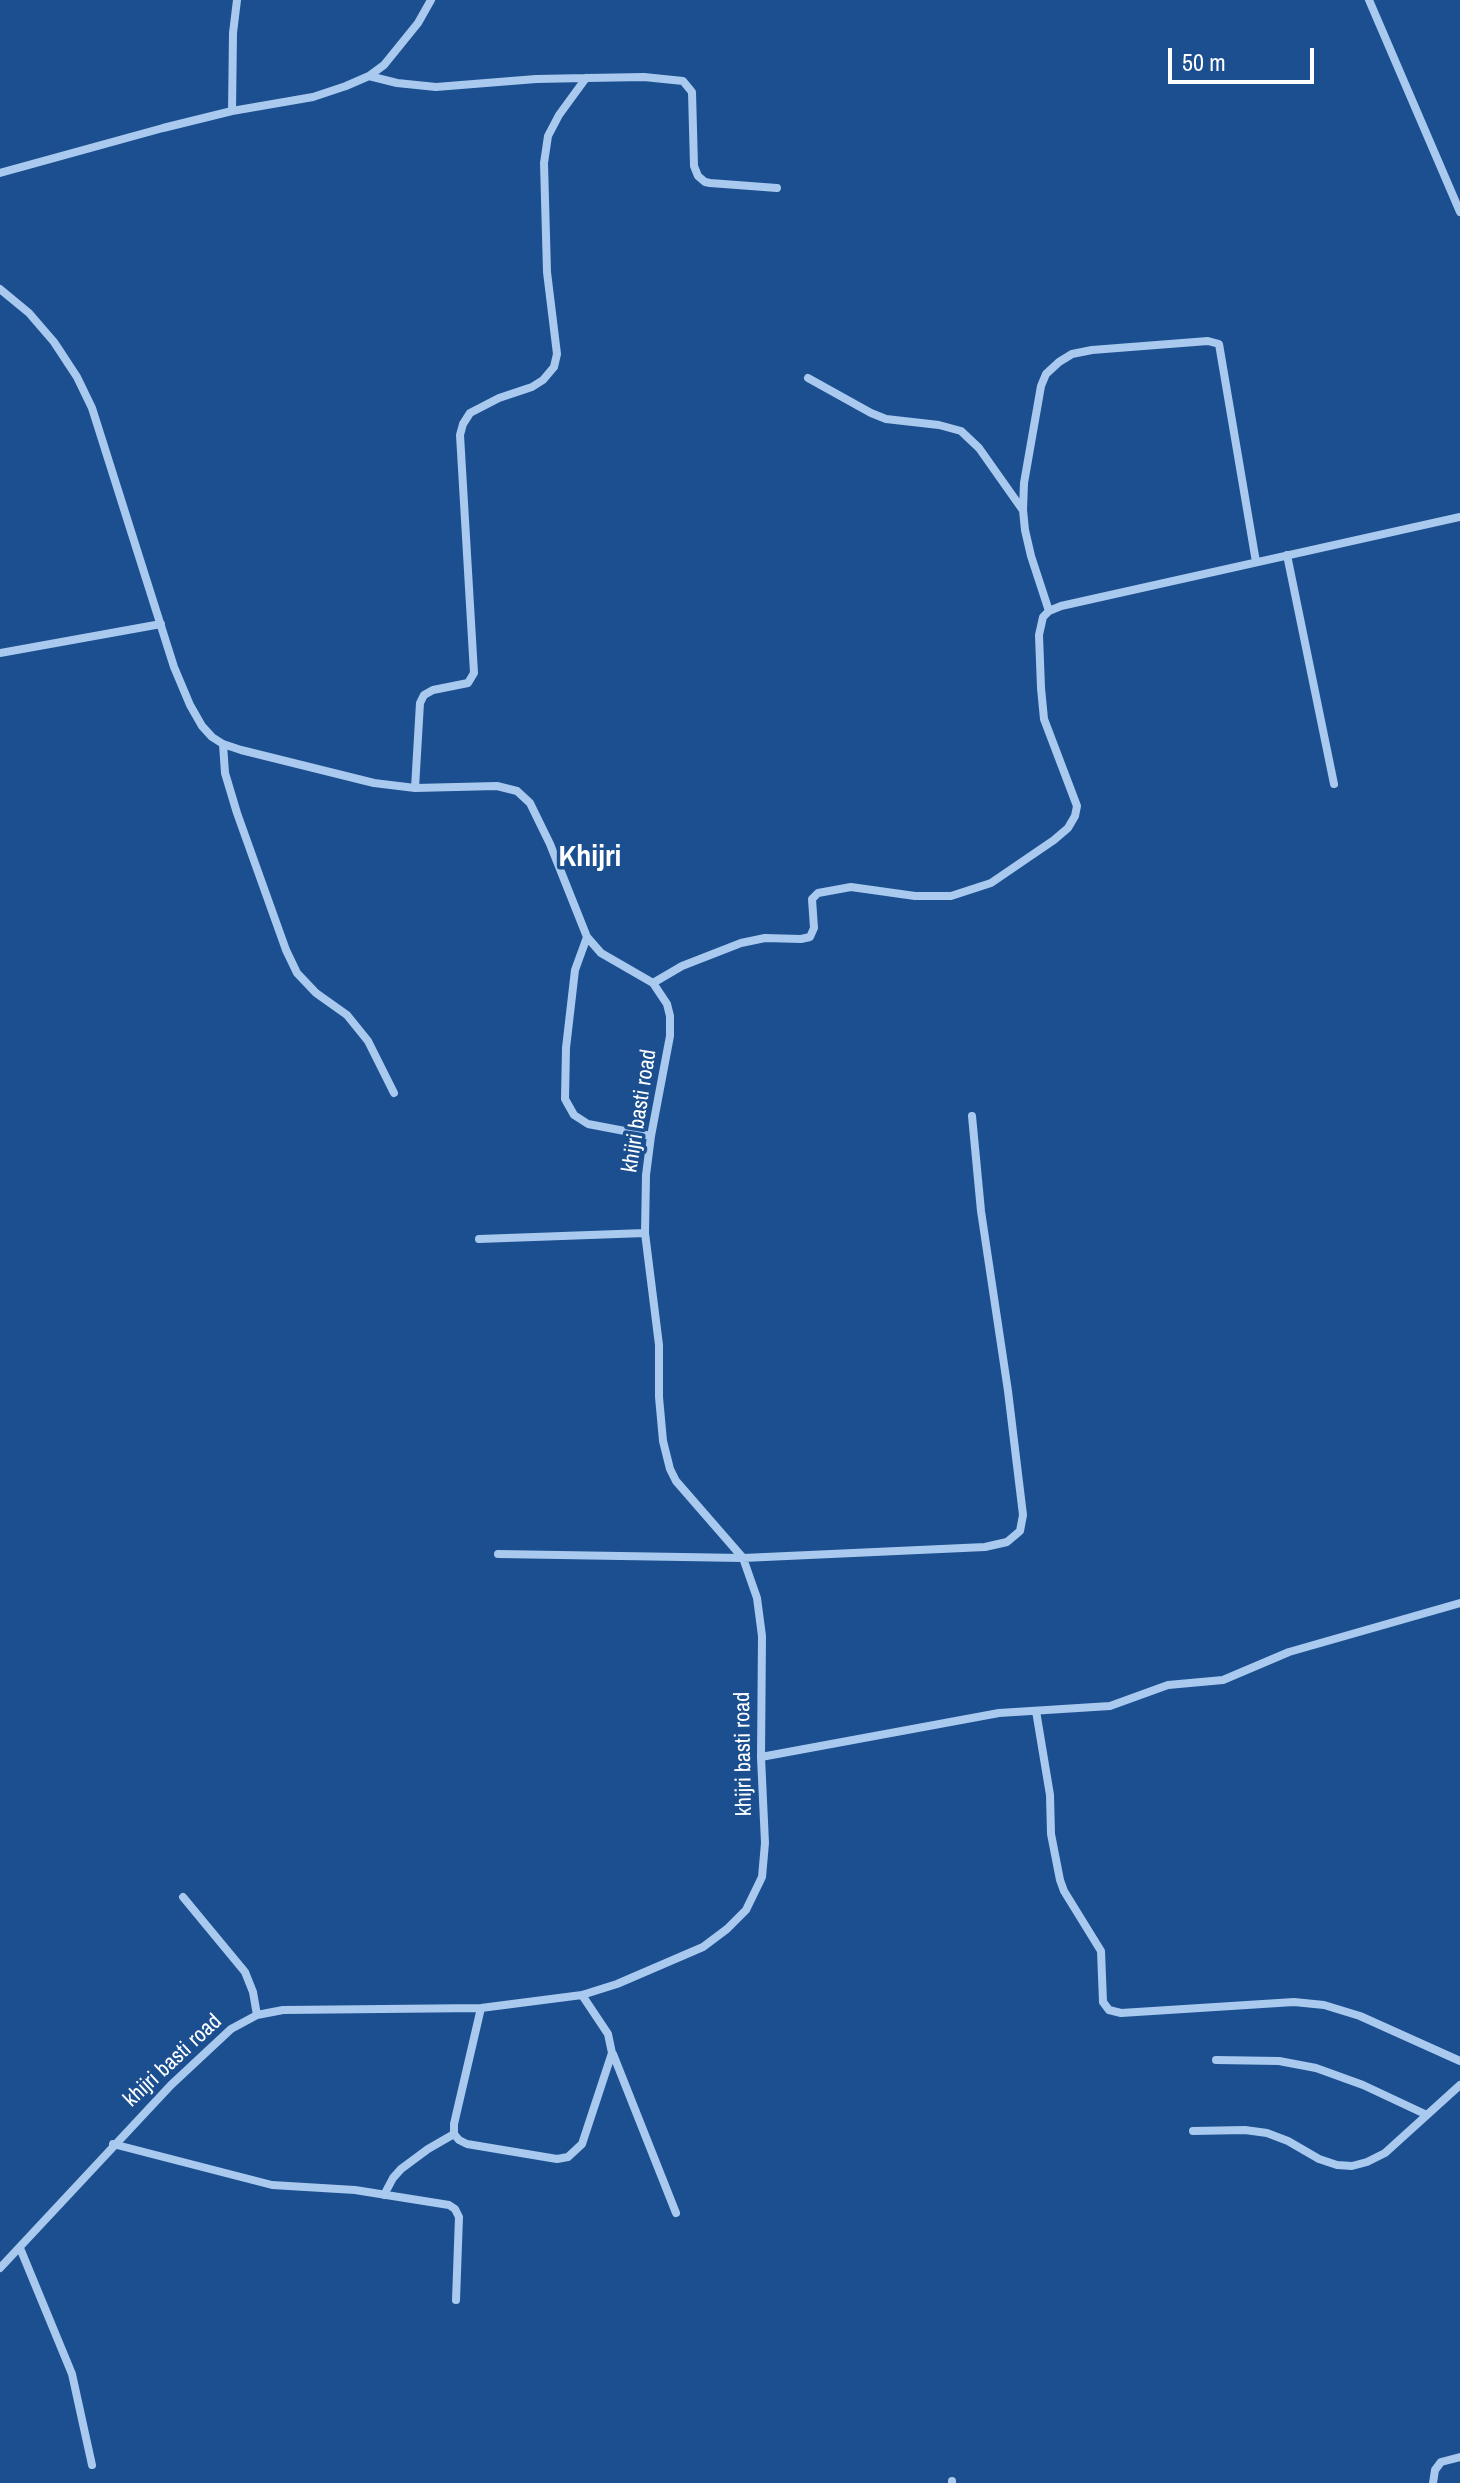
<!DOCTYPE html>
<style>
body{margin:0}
#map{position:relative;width:1460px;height:2483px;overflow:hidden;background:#1b4f8f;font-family:"Archivo Narrow",sans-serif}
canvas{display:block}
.scale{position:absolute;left:1168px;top:48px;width:146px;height:36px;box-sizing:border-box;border:4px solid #fff;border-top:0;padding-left:10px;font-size:24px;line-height:28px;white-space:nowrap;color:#fff;-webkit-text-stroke:6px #1b4f8f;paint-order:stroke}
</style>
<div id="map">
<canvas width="1460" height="2483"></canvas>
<div class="scale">50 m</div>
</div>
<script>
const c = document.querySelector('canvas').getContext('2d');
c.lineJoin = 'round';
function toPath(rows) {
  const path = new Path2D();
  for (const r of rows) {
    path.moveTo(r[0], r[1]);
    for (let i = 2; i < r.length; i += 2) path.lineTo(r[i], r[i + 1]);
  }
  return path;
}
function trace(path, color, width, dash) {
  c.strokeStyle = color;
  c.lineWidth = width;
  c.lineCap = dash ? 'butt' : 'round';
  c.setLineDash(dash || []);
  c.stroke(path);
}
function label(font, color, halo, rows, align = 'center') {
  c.font = font + ' "Archivo Narrow",sans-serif';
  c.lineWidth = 7;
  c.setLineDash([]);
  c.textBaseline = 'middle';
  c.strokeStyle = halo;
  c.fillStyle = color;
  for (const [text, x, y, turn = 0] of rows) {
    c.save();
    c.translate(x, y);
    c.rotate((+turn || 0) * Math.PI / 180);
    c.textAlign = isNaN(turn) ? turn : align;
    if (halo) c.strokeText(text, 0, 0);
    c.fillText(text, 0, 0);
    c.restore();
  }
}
const street = toPath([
 [1369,0,1460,212],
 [369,76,397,83,436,87,536,79,586,78,644,77,683,81,692,92,694,166,698,176,705,182,710,183,777,188],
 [232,111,233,33,237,0],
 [0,173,163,128,232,111,313,97,346,86,369,76,384,65,418,23,431,0],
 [0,289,29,313,54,342,77,377,92,408,174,667,190,705,202,726,212,737,223,744,241,750,374,783,415,788,497,786,517,791,530,803,550,844,587,937,601,953,653,983,667,1004,670,1016,670,1036,651,1136,646,1175,645,1233,659,1345,659,1397,663,1441,670,1469,676,1481,743,1558,757,1598,762,1636,761,1757,765,1843,762,1877,746,1910,727,1929,703,1947,617,1984,582,1995,481,2008,283,2010,257,2015,231,2029,171,2085,0,2268],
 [808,378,871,413,886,419,939,425,961,431,979,448,1022,509],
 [1287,555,1334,784],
 [1049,611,1031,556,1025,530,1023,510,1024,483,1041,386,1046,374,1059,362,1072,354,1092,350,1208,341,1219,344,1256,562],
 [0,653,161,624],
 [223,744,225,773,237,813,286,950,297,973,316,993,347,1015,368,1041,394,1093],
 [415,788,420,703,424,695,433,690,468,683,474,673,460,435,463,424,470,413,499,398,532,387,543,380,554,367,557,354,547,272,544,163,548,136,559,115,586,78],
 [587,937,575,970,566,1048,565,1099,574,1115,588,1124,651,1136],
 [653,983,682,966,741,943,765,938,801,939,810,937,814,928,812,899,818,893,851,887,915,896,951,896,991,883,1054,840,1068,828,1075,816,1077,806,1044,719,1041,688,1039,635,1043,617,1049,611,1061,606,1460,517],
 [479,1239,645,1233],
 [498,1554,743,1558,985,1547,1007,1542,1020,1531,1023,1515,1008,1391,981,1211,972,1116],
 [1036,1711,1050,1795,1051,1834,1060,1880,1064,1891,1101,1951,1103,2002,1109,2010,1121,2013,1294,2002,1324,2005,1360,2016,1460,2061],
 [761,1757,999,1713,1110,1706,1168,1685,1223,1680,1289,1652,1460,1603],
 [183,1897,245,1972,253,1992,257,2015],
 [481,2008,454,2124,454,2134,459,2140,467,2144,557,2159,568,2157,582,2144,612,2053,608,2034,582,1995],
 [613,2054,676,2213],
 [1216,2060,1279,2061,1316,2068,1363,2085,1427,2115],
 [1193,2131,1245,2130,1267,2133,1288,2141,1319,2159,1337,2165,1352,2166,1367,2162,1385,2153,1460,2085],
 [113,2144,272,2185,355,2190,449,2205,455,2209,459,2217,456,2300],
 [384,2195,393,2178,401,2169,428,2149,454,2134],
 [20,2248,72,2374,92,2465],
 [952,2481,952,2483],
 [1433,2483,1435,2470,1441,2462,1460,2457]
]);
const streetNames = [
 ["khijri basti road",640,1111,-81],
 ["khijri basti road",744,1754,-91],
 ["khijri basti road",173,2061,-43]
];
const districtNames = [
 ["Khijri",590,858]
];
trace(street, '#a9c9ee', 8);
label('22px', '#fff', '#1b4f8f', streetNames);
label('bold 30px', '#fff', '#1b4f8f', districtNames);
</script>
